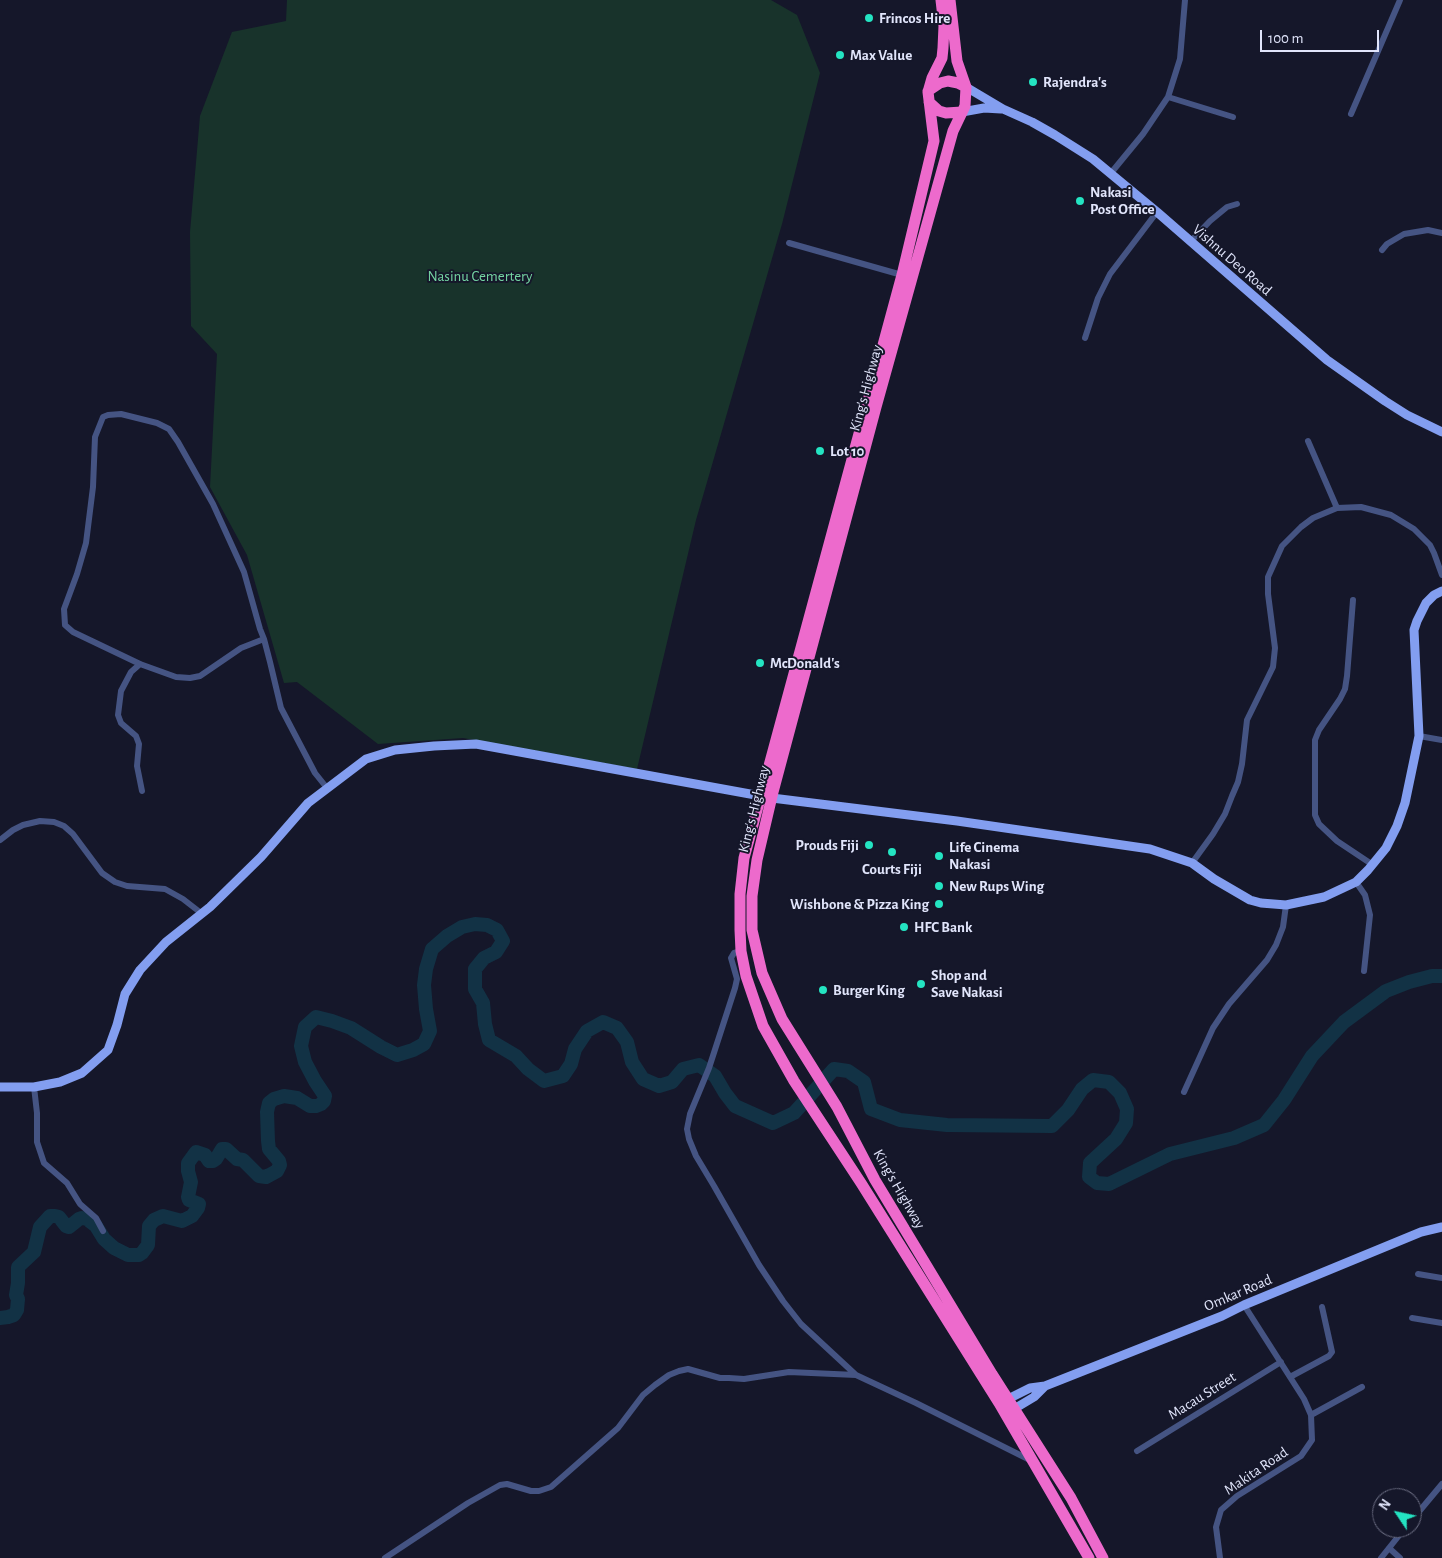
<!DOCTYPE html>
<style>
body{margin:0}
#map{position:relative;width:1442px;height:1558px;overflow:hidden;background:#15172a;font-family:"Alegreya Sans",sans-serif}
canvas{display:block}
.north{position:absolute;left:1372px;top:1488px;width:50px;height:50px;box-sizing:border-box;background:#15172a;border:1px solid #67697e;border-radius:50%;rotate:304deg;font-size:14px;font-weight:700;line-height:20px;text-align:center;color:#e1e5fb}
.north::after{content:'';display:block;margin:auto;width:18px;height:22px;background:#24e4c2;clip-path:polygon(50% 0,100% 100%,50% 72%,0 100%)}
.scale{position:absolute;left:1260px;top:30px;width:119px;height:22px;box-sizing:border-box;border:2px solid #e1e5fb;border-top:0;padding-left:6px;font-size:15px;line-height:18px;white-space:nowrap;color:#e1e5fb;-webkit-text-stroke:4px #15172a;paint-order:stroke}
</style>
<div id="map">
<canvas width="1442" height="1558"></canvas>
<div class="north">N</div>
<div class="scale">100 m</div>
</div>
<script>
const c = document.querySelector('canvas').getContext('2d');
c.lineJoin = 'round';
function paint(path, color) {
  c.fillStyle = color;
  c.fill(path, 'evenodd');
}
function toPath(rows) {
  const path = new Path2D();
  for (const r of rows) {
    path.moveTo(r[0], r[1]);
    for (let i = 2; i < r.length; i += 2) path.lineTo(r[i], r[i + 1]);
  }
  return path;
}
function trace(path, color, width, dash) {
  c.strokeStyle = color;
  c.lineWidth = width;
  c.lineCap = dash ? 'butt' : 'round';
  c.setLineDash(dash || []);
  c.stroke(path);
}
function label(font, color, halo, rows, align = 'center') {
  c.font = font + ' "Alegreya Sans",sans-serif';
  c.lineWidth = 4;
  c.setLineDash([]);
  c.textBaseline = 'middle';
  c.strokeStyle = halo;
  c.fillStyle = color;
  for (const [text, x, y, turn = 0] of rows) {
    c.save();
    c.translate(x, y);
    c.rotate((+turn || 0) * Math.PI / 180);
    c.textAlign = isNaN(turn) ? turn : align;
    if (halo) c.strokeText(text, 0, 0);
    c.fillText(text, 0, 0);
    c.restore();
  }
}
const green = toPath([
 [287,0,771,0,797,15,820,73,782,224,696,520,637,769,463,738,378,744,297,682,284,683,247,555,210,487,217,354,191,326,190,232,200,116,232,32,286,21]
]);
const river = toPath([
 [0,1318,8,1317,14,1315,17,1310,18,1299,16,1295,18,1283,18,1267,34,1252,40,1227,50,1216,55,1216,59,1217,66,1226,69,1227,79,1219,82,1218,87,1219,96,1226,104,1239,114,1248,128,1255,139,1255,142,1253,148,1245,149,1226,154,1220,163,1216,182,1221,192,1216,198,1208,199,1204,189,1200,188,1197,191,1182,188,1171,188,1163,196,1152,205,1155,209,1161,213,1161,216,1159,222,1149,226,1149,237,1159,243,1160,259,1176,266,1177,277,1171,280,1165,279,1161,269,1149,268,1141,267,1112,269,1103,274,1099,284,1096,297,1098,310,1106,316,1106,321,1104,324,1101,325,1096,315,1081,305,1062,301,1046,305,1027,316,1017,332,1021,351,1028,381,1047,397,1055,413,1050,424,1044,430,1031,426,1009,424,985,426,969,432,949,447,936,462,927,475,924,487,925,497,930,503,941,496,952,484,958,475,969,475,989,483,1003,485,1024,489,1040,516,1056,528,1069,544,1081,563,1076,571,1064,575,1049,587,1031,603,1022,617,1028,627,1042,632,1062,643,1079,659,1086,672,1082,683,1069,699,1065,715,1076,725,1093,735,1106,773,1123,794,1113,834,1069,848,1071,864,1082,871,1109,900,1120,947,1125,1052,1126,1068,1110,1082,1089,1093,1080,1109,1082,1120,1093,1127,1109,1126,1123,1116,1139,1090,1163,1089,1177,1097,1183,1109,1184,1170,1154,1234,1138,1264,1125,1284,1100,1312,1056,1344,1022,1386,991,1409,982,1432,976,1442,976]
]);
const street = toPath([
 [1168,97,1233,117],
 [1351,114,1400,0],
 [1111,173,1143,134,1168,97,1180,59,1185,0],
 [1190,242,1210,221,1227,207,1237,204],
 [789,243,902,275],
 [1382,250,1387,244,1404,234,1428,230,1442,233],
 [1085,338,1098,298,1110,274,1157,212],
 [1308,441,1337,508],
 [1353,600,1347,676,1345,689,1340,699,1319,730,1315,740,1315,815,1319,824,1337,841,1373,865],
 [264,639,241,648,200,676,190,678,176,677,140,664,73,632,65,625,64,609,77,574,86,543,93,487,95,437,103,417,108,415,121,414,157,423,169,429,178,442,213,504,244,572,260,629,264,639,270,662,281,708,315,773,327,788],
 [140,664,131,672,121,691,118,715,121,723,136,736,139,744,137,766,142,791],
 [1419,736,1442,740],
 [0,840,13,830,23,825,40,821,54,822,64,826,73,834,102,873,115,882,127,886,165,889,183,899,201,913],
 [1192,863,1213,834,1225,814,1232,796,1238,782,1242,764,1247,720,1273,667,1275,648,1268,594,1268,577,1282,546,1301,527,1313,518,1337,508,1361,507,1391,515,1414,529,1430,545,1434,553,1442,575],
 [1356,882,1365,895,1370,915,1364,971],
 [741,951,734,953,731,958,737,979,735,988,709,1068,690,1114,687,1129,689,1139,696,1156,714,1186,759,1265,783,1301,801,1324,856,1375],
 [34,1087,37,1113,37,1142,44,1163,67,1183,80,1204,96,1218,103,1231],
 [1184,1092,1213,1028,1229,1004,1267,960,1276,945,1283,927,1286,905],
 [1418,1274,1442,1278],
 [1412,1318,1442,1323],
 [1290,1377,1329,1356,1332,1352,1322,1307],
 [1311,1415,1362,1387],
 [1137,1451,1281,1362],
 [1412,1520,1442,1484],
 [1389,1548,1400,1558],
 [385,1558,468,1503,500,1485,507,1484,531,1491,539,1491,551,1487,618,1428,643,1395,655,1385,669,1375,679,1371,688,1369,720,1378,729,1378,744,1379,789,1372,856,1375,916,1403,1030,1460],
 [1220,1558,1216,1527,1221,1510,1237,1496,1301,1456,1312,1440,1311,1415,1304,1399,1244,1305],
 [1381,1558,1405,1528]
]);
const secondary = toPath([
 [966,87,1003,109,1032,122,1055,135,1093,159,1157,212,1327,360,1385,401,1407,415,1442,432],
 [962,112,984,108,1001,109],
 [0,1087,34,1087,60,1082,82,1073,108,1050,117,1025,125,994,140,970,166,942,210,907,261,857,308,803,366,759,395,750,434,746,476,744,772,798,957,821,1150,849,1192,863,1214,879,1250,900,1261,903,1286,905,1324,897,1356,882,1368,870,1386,848,1397,826,1405,803,1419,736,1414,630,1417,621,1426,603,1434,595,1442,591],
 [1004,1401,1030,1388,1045,1386,1222,1316,1244,1305,1421,1232,1442,1227],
 [1009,1412,1034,1397,1045,1386]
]);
const highway = toPath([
 [941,0,944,26,943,48,942,58,932,78,928,92,934,141,902,275,744,858,740,894,740,930,741,951,746,976,763,1026,794,1081,861,1183,999,1403,1089,1558],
 [950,0,957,61,966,87,965,106,953,131,876,407,773,792,757,860,752,896,752,930,762,973,782,1019,837,1107,875,1180,992,1374,1071,1498,1103,1558],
 [928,91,940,83,948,81,958,83,966,87],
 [929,102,939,111,946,113,962,112]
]);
const markers = [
 [869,18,5,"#24e4c2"],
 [840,55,5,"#24e4c2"],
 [1033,82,5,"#24e4c2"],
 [1080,201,5,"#24e4c2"],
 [820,451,5,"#24e4c2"],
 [760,663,5,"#24e4c2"],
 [869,845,5,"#24e4c2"],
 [892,852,5,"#24e4c2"],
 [939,856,5,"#24e4c2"],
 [939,886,5,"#24e4c2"],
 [939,904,5,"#24e4c2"],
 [904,927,5,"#24e4c2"],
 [921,984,5,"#24e4c2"],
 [823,990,5,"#24e4c2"]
];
const poiNames = [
 ["Frincos Hire",879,18],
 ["Max Value",850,55],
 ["Rajendra's",1043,82],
 ["Nakasi",1090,192],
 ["Post Office",1090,209],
 ["Lot 10",830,451],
 ["McDonald's",770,663],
 ["Prouds Fiji",859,845,"right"],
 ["Life Cinema",949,847],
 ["Nakasi",949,864],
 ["Courts Fiji",892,869,"center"],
 ["New Rups Wing",949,886],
 ["Wishbone & Pizza King",929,904,"right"],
 ["HFC Bank",914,927],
 ["Shop and",931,975],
 ["Save Nakasi",931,992],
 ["Burger King",833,990]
];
const streetNames = [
 ["Vishnu Deo Road",1232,260,41],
 ["King's Highway",866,388,-75],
 ["King's Highway",754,809,-76],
 ["King's Highway",899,1189,60],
 ["Omkar Road",1238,1293,-23],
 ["Macau Street",1202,1396,-32],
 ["Makita Road",1256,1471,-34]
];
const parkNames = [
 ["Nasinu Cemertery",480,276]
];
paint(green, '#18332b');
trace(river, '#123245', 14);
trace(street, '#455483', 6);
trace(secondary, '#839ef0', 9);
trace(highway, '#ed6acc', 11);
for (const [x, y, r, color] of markers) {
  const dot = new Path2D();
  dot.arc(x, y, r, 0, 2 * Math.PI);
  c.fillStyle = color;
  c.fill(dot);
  trace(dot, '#15172a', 2);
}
label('bold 15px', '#e1e5fb', '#15172a', poiNames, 'left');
label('15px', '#e1e5fb', '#15172a', streetNames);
label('15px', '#74d4a2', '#15172a', parkNames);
</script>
